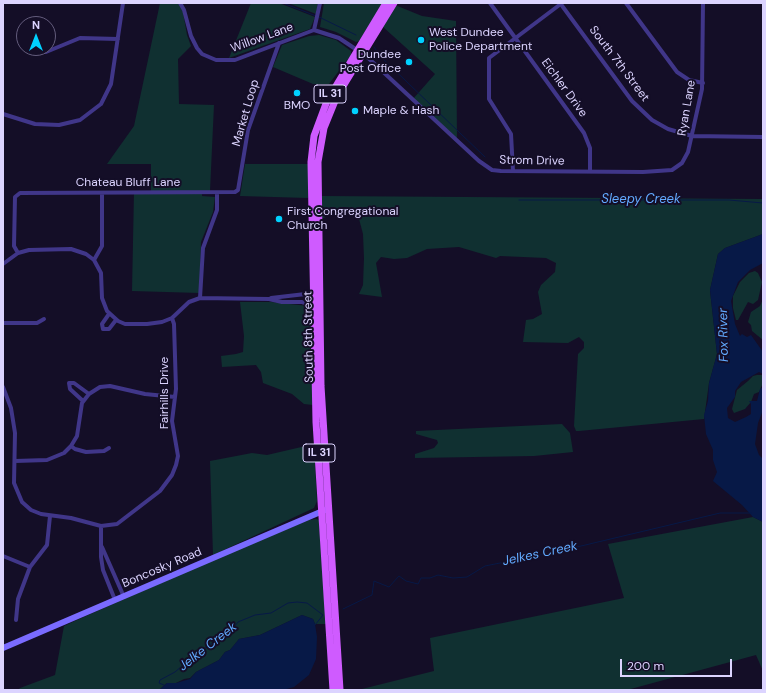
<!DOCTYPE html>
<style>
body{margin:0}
#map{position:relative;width:766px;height:693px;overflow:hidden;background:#140e27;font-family:"DM Sans",sans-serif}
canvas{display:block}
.frame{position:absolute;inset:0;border:4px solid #dcd4ff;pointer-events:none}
.north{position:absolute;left:16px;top:16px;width:40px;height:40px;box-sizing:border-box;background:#140e27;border:1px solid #645d7d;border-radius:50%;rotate:0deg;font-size:11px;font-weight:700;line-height:16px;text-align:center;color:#dcd4ff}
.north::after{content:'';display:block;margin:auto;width:14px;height:18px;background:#00d1ff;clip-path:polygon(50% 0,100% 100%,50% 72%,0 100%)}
.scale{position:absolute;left:620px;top:659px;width:112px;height:18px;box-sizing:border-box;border:2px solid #dcd4ff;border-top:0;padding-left:5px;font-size:12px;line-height:14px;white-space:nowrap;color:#dcd4ff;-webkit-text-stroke:3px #140e27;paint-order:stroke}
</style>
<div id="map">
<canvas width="766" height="693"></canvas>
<div class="frame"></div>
<div class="north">N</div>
<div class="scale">200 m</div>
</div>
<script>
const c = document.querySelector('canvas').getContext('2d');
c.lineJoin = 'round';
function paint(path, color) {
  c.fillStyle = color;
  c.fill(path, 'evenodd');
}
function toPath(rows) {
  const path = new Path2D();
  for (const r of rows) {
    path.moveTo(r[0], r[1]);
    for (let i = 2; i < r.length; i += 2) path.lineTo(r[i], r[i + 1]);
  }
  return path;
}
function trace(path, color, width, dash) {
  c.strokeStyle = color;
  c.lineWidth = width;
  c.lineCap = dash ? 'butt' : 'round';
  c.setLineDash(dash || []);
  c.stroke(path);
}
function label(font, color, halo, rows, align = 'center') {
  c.font = font + ' "DM Sans",sans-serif';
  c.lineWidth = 4;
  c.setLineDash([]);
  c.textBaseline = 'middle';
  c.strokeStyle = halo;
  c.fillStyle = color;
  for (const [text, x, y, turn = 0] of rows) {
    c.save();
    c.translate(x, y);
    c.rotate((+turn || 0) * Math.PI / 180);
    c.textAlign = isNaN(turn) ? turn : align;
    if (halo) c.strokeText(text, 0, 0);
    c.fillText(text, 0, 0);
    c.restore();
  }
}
const green = toPath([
 [160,3,178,3,183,12,187,35,191,46,178,59,179,104,214,105,210,191,151,191,151,164,107,164,134,126],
 [251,3,279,3,315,17,310,29,229,58],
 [288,3,318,3,316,14],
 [324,3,383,3,359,41,356,42,336,32,320,27],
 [395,5,422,16,456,21,457,140,413,99,435,74,382,26],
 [319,35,336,40,351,51,351,55,329,84,313,84,273,67,282,45,309,36],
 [245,164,308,164,308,198,240,196],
 [134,192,202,193,202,196,215,197,213,212,201,242,200,293,132,291],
 [320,196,763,199,763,234,725,248,718,254,710,290,717,354,709,383,704,419,579,431,576,431,574,426,578,354,584,348,584,342,579,337,568,343,523,342,526,320,533,319,542,314,538,292,541,285,555,272,556,263,546,258,500,256,496,258,459,247,427,249,407,258,394,259,381,257,376,263,382,297,359,294,363,285,364,258,363,234,358,215,354,211,336,213,321,219],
 [755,271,758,273,762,282,758,300,753,304,748,302,738,320,736,320,733,308,733,296,740,282,749,273],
 [763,299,763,340,752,331,751,325,748,322,751,312,760,306],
 [240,302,271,302,308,306,311,311,313,405,304,404,292,394,263,383,261,372,256,365,222,367,221,356,236,354,243,352,244,336],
 [757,375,762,375,763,383,759,392,754,394,751,402,745,409,734,413,732,409,737,390,748,381,753,376],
 [562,424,570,433,573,452,534,456,415,458,415,454,434,448,438,443,437,440,416,434,416,431],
 [310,445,314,445,317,501,314,508,213,555,210,461,252,453,267,455],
 [753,517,763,522,763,671,756,655,627,690,358,690,434,671,430,638,624,598,608,544],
 [316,519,319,520,327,624,315,624,313,619,302,615,260,635,239,639,230,650,225,652,219,660,196,672,190,678,184,679,176,683,167,683,159,690,18,690,20,688,55,675,64,626,77,620,77,623,77,620,213,560,309,520]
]);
const water = toPath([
 [763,234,763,263,750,270,738,282,731,301,735,324,740,336,742,334,747,337,751,335,763,352,763,374,759,372,741,382,735,391,735,397,727,408,728,418,735,422,746,417,751,414,751,404,749,401,757,401,760,389,763,387,763,410,758,423,755,444,759,455,763,459,763,522,753,517,742,505,713,481,717,472,713,460,713,450,706,434,704,415,708,401,709,383,717,354,710,290,718,254,725,248],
 [302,615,313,619,315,624,317,637,316,659,309,675,294,687,283,690,159,690,167,683,176,683,190,679,196,672,219,660,225,652,230,650,239,639,260,635]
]);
const stream = toPath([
 [283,3,316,16],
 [319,17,356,35],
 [374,47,381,57,485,157],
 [519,200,729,200,763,203],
 [343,609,372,595,374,581,389,587,399,576,406,581,418,584,421,578,430,578,438,575,453,578,467,577,485,566,560,551,720,513,751,513],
 [164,685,159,683,160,680,175,672,197,653,231,631,238,622,255,615,271,613,288,603,297,602,307,603,323,615,315,625]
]);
const street = toPath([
 [180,3,184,10,191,36,197,48,202,54,216,60,235,60,314,30,339,38,366,56,479,161,492,170,501,171,643,172,672,170,682,163,688,152,702,89,703,3],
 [490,3,584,133,590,148,590,171],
 [560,3,632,101,652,120,668,129,692,136,763,137],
 [626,3,677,72,689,80,703,83],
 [314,30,320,3],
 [46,52,80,38,118,39],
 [3,114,35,124,59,125,80,120,101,104,111,84,123,3],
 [513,171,511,134,489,99,489,58,562,3],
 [18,253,14,246,15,197,20,193,235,192,238,190,248,130,279,43],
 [94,260,102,246,102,193],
 [3,264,18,253,29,250,71,249,86,254,94,260,101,273,102,298,107,311,118,321,125,324,147,324,162,322,172,318,189,302,200,298,269,299,282,302,302,302,313,307],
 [200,298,203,248,217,210,217,193],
 [271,298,314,293],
 [109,314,102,324,103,329,109,329,116,320],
 [3,323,37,323,44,319],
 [3,387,11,408,15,433,14,483,22,502,31,510,41,514,71,518,101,526,117,524,160,491,172,475,176,465,178,456,172,421,176,389,174,324,172,318],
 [83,401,70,389,69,383,74,383,89,394],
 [71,446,75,449,86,452,104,451,109,448],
 [15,461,47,460,64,453,71,446,77,436,82,403,89,394,100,387,110,386,145,394,175,397],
 [101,526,101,557,103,570,115,600],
 [102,547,124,597],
 [3,556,30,567],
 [16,620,18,599,30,567,47,545,50,516]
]);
const secondary = toPath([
 [3,648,325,510]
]);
const primary = toPath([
 [333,690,316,422,311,162,314,136,327,101,386,3],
 [340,690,321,386,318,162,324,128,337,96,394,3]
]);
const markers = [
 [421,40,4,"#00d1ff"],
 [409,62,4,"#00d1ff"],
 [297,93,4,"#00d1ff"],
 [355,111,4,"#00d1ff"],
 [279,219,4,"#00d1ff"]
];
const shields = [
 [330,94,32],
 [319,453,32]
];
const shieldNames = [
 ["IL 31",330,94],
 ["IL 31",319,453]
];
const poiNames = [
 ["West Dundee",429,33],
 ["Police Department",429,47],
 ["Dundee",401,55,"right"],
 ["Post Office",401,69,"right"],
 ["BMO",297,106,"center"],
 ["Maple & Hash",363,111],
 ["First Congregational",287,212],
 ["Church",287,226]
];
const streetNames = [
 ["Willow Lane",262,38,-20],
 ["South 7th Street",619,64,53],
 ["Eichler Drive",564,88,54],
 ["Ryan Lane",687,108,-80],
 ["Market Loop",246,113,-74],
 ["Strom Drive",532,161,1],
 ["Chateau Bluff Lane",128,183],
 ["South 8th Street",309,337,-91],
 ["Fairhills Drive",165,393,-90],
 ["Boncosky Road",162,568,-23]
];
const waterNames = [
 ["Sleepy Creek",641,200],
 ["Fox River",724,335,-91],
 ["Jelkes Creek",540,554,-12],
 ["Jelke Creek",208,647,-38]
];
paint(green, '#103031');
paint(water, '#071947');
trace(stream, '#071947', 1);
trace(street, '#403689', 4);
trace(secondary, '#7a6bff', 6);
trace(primary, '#cf5bff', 7);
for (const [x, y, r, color] of markers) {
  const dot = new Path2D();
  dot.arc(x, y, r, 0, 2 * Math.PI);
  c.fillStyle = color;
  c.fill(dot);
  trace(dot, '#140e27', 1.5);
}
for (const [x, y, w] of shields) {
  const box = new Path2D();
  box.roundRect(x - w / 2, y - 9, w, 18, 3);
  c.fillStyle = '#140e27';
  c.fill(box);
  trace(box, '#dcd4ff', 1);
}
label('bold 11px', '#dcd4ff', null, shieldNames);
label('12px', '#dcd4ff', '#140e27', poiNames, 'left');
label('12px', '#dcd4ff', '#140e27', streetNames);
label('italic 13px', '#62aaff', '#140e27', waterNames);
</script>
